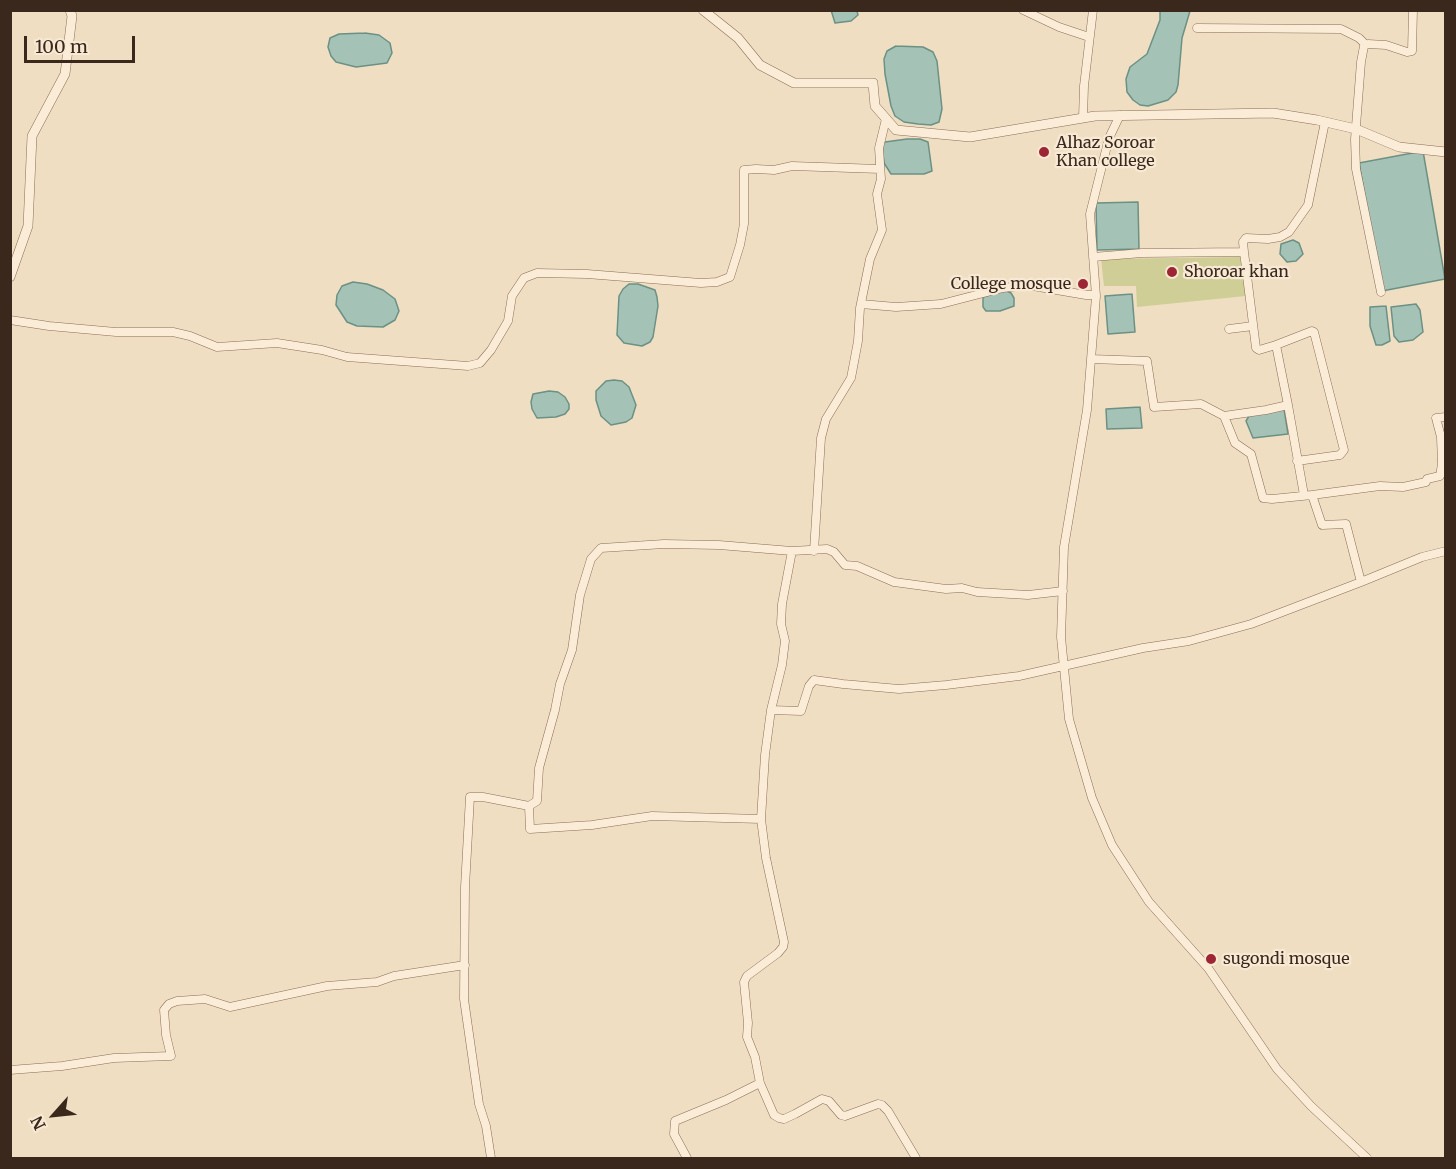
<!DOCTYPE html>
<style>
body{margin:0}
#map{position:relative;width:1456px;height:1169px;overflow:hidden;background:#f0dec3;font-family:Merriweather,serif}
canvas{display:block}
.frame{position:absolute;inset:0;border:12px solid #3a281d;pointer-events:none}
.north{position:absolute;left:24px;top:1085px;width:60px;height:60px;-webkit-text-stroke:4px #f7e9d3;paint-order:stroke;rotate:243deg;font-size:16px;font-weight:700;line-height:24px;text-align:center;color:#3a281d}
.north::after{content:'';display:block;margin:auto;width:21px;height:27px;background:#3a281d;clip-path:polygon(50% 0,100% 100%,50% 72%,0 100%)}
.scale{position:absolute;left:24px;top:36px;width:111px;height:27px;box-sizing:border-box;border:3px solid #3a281d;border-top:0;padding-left:8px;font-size:18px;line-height:21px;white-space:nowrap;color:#3a281d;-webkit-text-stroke:4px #f7e9d3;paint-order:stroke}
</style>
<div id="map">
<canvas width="1456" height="1169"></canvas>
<div class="frame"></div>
<div class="north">N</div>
<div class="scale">100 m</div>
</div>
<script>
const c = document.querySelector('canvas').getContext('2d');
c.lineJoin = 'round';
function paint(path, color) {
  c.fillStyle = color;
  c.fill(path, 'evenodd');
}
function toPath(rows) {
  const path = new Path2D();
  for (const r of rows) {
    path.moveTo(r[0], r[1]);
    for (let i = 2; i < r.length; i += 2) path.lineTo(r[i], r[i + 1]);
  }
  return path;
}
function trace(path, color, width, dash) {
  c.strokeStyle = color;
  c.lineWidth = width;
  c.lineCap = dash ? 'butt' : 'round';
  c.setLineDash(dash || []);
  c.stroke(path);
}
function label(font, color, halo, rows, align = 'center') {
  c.font = font + ' Merriweather,serif';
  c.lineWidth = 4.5;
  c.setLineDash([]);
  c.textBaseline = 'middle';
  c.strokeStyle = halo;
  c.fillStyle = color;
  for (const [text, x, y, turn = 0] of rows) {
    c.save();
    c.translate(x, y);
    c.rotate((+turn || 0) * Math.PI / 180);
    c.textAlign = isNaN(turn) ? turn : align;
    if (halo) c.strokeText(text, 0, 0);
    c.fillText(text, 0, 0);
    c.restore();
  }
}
const green = toPath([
 [1240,257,1246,296,1137,307,1136,286,1104,286,1101,259]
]);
const water = toPath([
 [831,10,857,11,858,15,851,21,835,23,831,10],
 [1160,11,1190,11,1182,38,1178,85,1176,92,1168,100,1148,106,1140,105,1133,100,1127,92,1126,79,1130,67,1147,54,1160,20,1160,11],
 [365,33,379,35,390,43,392,53,387,63,356,67,336,62,331,56,328,47,330,38,339,34,365,33],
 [896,46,923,47,933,52,937,61,942,109,939,122,931,125,918,124,904,122,895,116,891,106,885,74,884,59,887,51,896,46],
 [907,139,920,139,928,142,932,171,924,174,891,174,884,163,882,145,885,142,907,139],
 [1423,151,1445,279,1382,291,1359,163,1423,151],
 [1138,202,1139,249,1097,250,1096,203,1138,202],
 [1293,240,1299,243,1303,254,1296,261,1287,262,1280,254,1281,244,1293,240],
 [353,282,367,284,383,290,395,299,399,311,395,320,383,327,357,326,347,322,336,305,337,295,342,286,353,282],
 [629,284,638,284,655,290,657,297,658,306,653,337,650,342,642,346,624,343,617,335,619,296,623,289,629,284],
 [1004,290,1011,293,1014,298,1014,306,1000,311,986,311,983,307,983,297,1004,290],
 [1132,294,1135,332,1108,334,1105,296,1132,294],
 [1416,304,1420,310,1423,332,1413,340,1399,342,1394,336,1391,307,1416,304],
 [1386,306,1390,341,1382,345,1376,345,1370,326,1370,307,1386,306],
 [614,380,622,381,629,387,636,405,632,418,626,422,611,425,601,416,596,400,596,391,606,381,614,380],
 [549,391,558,392,565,397,569,404,569,409,565,414,556,417,537,418,532,409,531,402,533,394,549,391],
 [1140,407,1142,428,1107,429,1106,409,1140,407],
 [1284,409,1288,434,1253,438,1246,421,1249,416,1284,409]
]);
const minor = toPath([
 [1023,10,1059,27,1089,37],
 [1197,28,1341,29,1359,38,1366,45],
 [1120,115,1109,138,1090,214,1096,296,1087,410,1064,547,1061,637,1069,719,1092,798,1112,845,1149,902,1208,968,1277,1069,1311,1106,1367,1158],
 [1083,118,1084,86,1093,10],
 [1244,252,1243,242,1246,238,1268,239,1280,237,1289,232,1308,205,1325,122],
 [1093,257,1142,253,1244,252,1256,348,1259,350,1276,345,1288,405],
 [1381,292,1356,169,1355,139,1361,62,1364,46,1368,44,1386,45,1407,52,1412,51,1413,10],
 [861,304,896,307,941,304,1003,288,1027,285,1086,295,1095,295],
 [10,320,49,326,116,332,173,332,190,336,217,347,277,343,322,350,347,357,468,366,480,363,491,350,508,321,512,296,524,278,537,273,587,274,701,283,717,282,730,277,740,245,744,224,744,170,756,169,774,170,792,166,880,169],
 [1229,329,1253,326],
 [1276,345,1312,331,1314,332,1344,450,1340,455,1297,461],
 [1224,416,1266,410,1288,405,1304,495],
 [1312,495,1380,486,1403,487,1426,482,1427,479,1440,476,1442,464,1441,437,1436,418,1446,417],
 [814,551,821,438,826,419,851,378,858,341,860,308,870,259,882,230,877,194,881,179,879,148,886,119],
 [1361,582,1422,557,1446,551],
 [771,710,782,665,785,641,781,624,782,604,792,551,827,549,834,552,845,565,857,566,894,582,946,589,962,588,977,592,1028,595,1063,591],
 [529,806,537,801,539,768,555,710,560,684,572,650,580,595,591,559,601,548,664,544,719,545,792,551],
 [10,1070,62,1066,114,1058,171,1056,166,1035,164,1010,169,1004,177,1001,205,999,230,1007,327,986,377,982,394,976,465,965],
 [491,1158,486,1126,479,1104,464,999,465,887,470,797,483,797,529,806,530,829,592,825,652,816,761,819],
 [687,1158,674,1134,675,1121,726,1100,760,1083],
 [916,1158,888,1111,882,1105,878,1104,845,1116,841,1115,829,1101,822,1099,795,1114,784,1119,779,1118,774,1115,760,1083,755,1057,747,1037,748,1023,744,982,747,976,778,953,783,947,784,942,766,858,761,819,765,755,771,710,801,711,809,686,814,680,843,684,899,689,946,685,1019,676,1143,648,1189,641,1251,624,1361,582,1346,524,1322,525,1312,495,1272,499,1263,498,1251,454,1235,443,1224,416,1201,404,1154,407,1147,361,1091,359]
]);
const tertiary = toPath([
 [703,10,738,38,760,65,794,83,873,83,875,106,896,130,970,137,1095,116,1273,113,1317,120,1356,129,1399,147,1446,152],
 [10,277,28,226,32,136,65,74,72,16,70,10]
]);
const markers = [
 [1044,152,6,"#9c2633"],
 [1172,272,6,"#9c2633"],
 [1083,284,6,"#9c2633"],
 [1211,959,6,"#9c2633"]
];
const poiNames = [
 ["Alhaz Soroar",1056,143],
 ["Khan college",1056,161],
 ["Shoroar khan",1184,272],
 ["College mosque",1071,284,"right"],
 ["sugondi mosque",1223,959]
];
paint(green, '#cece96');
paint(water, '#a5c2b7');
trace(water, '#6b9184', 1.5);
trace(minor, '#8b6e59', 9);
trace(tertiary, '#8b6e59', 10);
trace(minor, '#faecd6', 8);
trace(tertiary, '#faecd6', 9);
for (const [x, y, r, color] of markers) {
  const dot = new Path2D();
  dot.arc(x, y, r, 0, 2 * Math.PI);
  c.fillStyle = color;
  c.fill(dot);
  trace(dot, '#f7e9d3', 2);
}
label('16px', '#3a281d', '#f7e9d3', poiNames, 'left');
</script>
